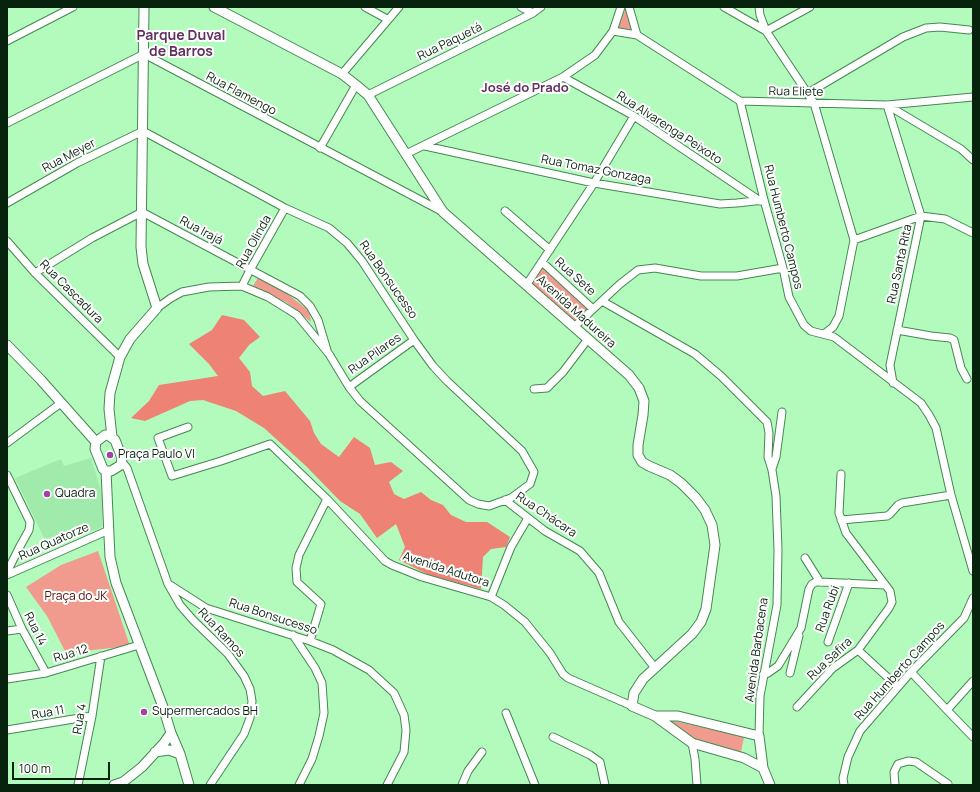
<!DOCTYPE html>
<meta charset="utf-8">
<style>
body{margin:0}
#map{position:relative;width:980px;height:792px;overflow:hidden;background:#b3fabd;font-family:Manrope,sans-serif}
canvas{display:block}
.frame{position:absolute;inset:0;border:8px solid #07230d;pointer-events:none}
.scale{position:absolute;left:12px;top:762px;width:98px;height:18px;box-sizing:border-box;border:2px solid #07230d;border-top:0;padding-left:5px;font-size:12px;line-height:14px;white-space:nowrap;color:#07230d;-webkit-text-stroke:3px #fff;paint-order:stroke}
</style>
<div id="map">
<canvas width="980" height="792"></canvas>
<div class="frame"></div>
<div class="scale">100 m</div>
</div>
<script>
const c = document.querySelector('canvas').getContext('2d');
c.lineJoin = 'round';
function paint(path, color) {
  c.fillStyle = color;
  c.fill(path, 'evenodd');
}
function toPath(rows) {
  const path = new Path2D();
  for (const r of rows) {
    path.moveTo(r[0], r[1]);
    for (let i = 2; i < r.length; i += 2) path.lineTo(r[i], r[i + 1]);
  }
  return path;
}
function trace(path, color, width, dash) {
  c.strokeStyle = color;
  c.lineWidth = width;
  c.lineCap = dash ? 'butt' : 'round';
  c.setLineDash(dash || []);
  c.stroke(path);
}
function label(font, color, halo, rows, align = 'center') {
  c.font = font + ' Manrope,sans-serif';
  c.lineWidth = 4;
  c.setLineDash([]);
  c.textBaseline = 'middle';
  c.strokeStyle = halo;
  c.fillStyle = color;
  for (const [text, x, y, turn = 0] of rows) {
    c.save();
    c.translate(x, y);
    c.rotate((+turn || 0) * Math.PI / 180);
    c.textAlign = isNaN(turn) ? turn : align;
    if (halo) c.strokeText(text, 0, 0);
    c.fillText(text, 0, 0);
    c.restore();
  }
}
const built = toPath([
 [91,458,102,494,102,527,49,548,15,478,61,459,64,466]
]);
const green = toPath([
 [626,7,633,32,618,29],
 [542,264,591,309,575,324,529,283],
 [259,276,280,288,309,311,311,322,286,302,251,289],
 [98,551,130,646,66,653,47,616,26,587,61,565],
 [674,721,744,737,741,752,693,742,668,722]
]);
const forest = toPath([
 [222,315,244,320,260,337,249,345,239,358,250,372,252,386,263,396,285,391,310,421,314,433,321,444,339,457,354,437,370,448,375,465,391,462,403,471,389,482,394,494,404,499,421,492,431,500,443,505,451,515,466,522,487,522,510,537,506,547,491,549,483,557,481,589,429,575,399,560,405,547,396,524,377,538,360,514,340,501,306,466,264,428,236,411,203,400,190,401,145,421,131,418,149,401,159,385,218,376,209,364,189,344,212,330]
]);
const minor = toPath([
 [365,7,387,19],
 [521,7,533,13],
 [629,7,637,35],
 [724,7,766,31,814,103,854,240,839,316,833,327,824,334],
 [759,7,760,15,766,31],
 [613,31,637,35,740,101,887,105,973,97],
 [766,31,810,7],
 [7,41,73,7],
 [342,74,399,7],
 [563,77,634,116,760,201],
 [808,93,903,37,926,28,940,27,969,30],
 [368,95,533,13,541,7],
 [740,101,764,200,783,268,789,297,804,325,811,331,834,337,921,403,929,415,936,428,951,495,973,571],
 [887,105,921,216,890,365,893,383],
 [887,105,961,149,973,160],
 [7,123,144,54,443,212],
 [425,146,594,183,720,204,737,203,764,200],
 [320,148,356,85],
 [406,154,563,77,595,55,613,31,621,7],
 [7,203,77,163,143,131,285,208,329,228,347,243,362,261,414,340,433,366,447,381,522,451,534,472,530,484,511,498,489,506,478,504,469,500,360,401,349,387,329,354,297,315,268,297,242,286,209,287,182,292,171,298,157,308],
 [505,211,550,250],
 [854,240,921,216,945,219,973,233],
 [7,241,35,273,120,357],
 [542,262,593,309],
 [35,273,92,238,142,212,300,296,310,306,318,320,327,350],
 [527,284,594,183,634,116],
 [242,286,250,270,285,208],
 [602,301,695,354,721,376,767,422,769,433,768,457,772,470,776,496,778,550,777,605,760,696,759,736],
 [575,326,620,284,638,270,655,268,701,276,737,276,783,268],
 [897,330,931,336,950,338,954,340,961,368,967,379],
 [349,387,414,340],
 [534,389,547,388,563,372,588,339],
 [188,427,158,438,172,476,221,461,270,444,327,499,385,561,392,565,422,577,491,597,504,605,525,622,550,653,563,674,568,678,632,706],
 [7,443,61,403],
 [122,462,127,468,168,584,180,605,193,620,228,654,244,676,250,689,252,701,250,718,244,734,210,785],
 [772,469,776,457,782,412],
 [7,475,30,522,29,530,19,548,7,572],
 [505,500,545,531,580,551,599,573,619,622,655,668],
 [841,520,887,516,890,514,898,505,902,503,951,495],
 [805,558,820,582],
 [7,575,109,530],
 [170,585,206,608,310,641,333,650,369,670,394,693,404,715,406,730,404,752,387,785],
 [7,595,22,629,46,673],
 [491,597,511,547,528,518],
 [7,631,22,629],
 [293,635,315,668,322,683,324,713,319,736,312,759,299,785],
 [310,641,321,604,297,582,296,568,299,555,327,499],
 [828,642,849,583],
 [858,650,898,687],
 [911,672,947,710,973,681],
 [790,673,799,636],
 [763,675,768,673,778,666,801,628,809,589,812,584,816,582,820,582,885,585],
 [7,679,46,673,139,645],
 [797,707,833,668,858,650,889,608,892,602,890,591,846,533,839,513,841,474],
 [947,710,973,737],
 [506,713,535,785],
 [7,730,92,716],
 [553,737,590,755,600,762,605,785],
 [692,743,695,759,697,785],
 [78,785,92,716,101,656],
 [462,785,468,771,482,752],
 [844,785,843,778,848,757,860,731,911,672,964,618,973,598],
 [895,785,894,772,898,764,908,761,916,762,948,784]
]);
const tertiary = toPath([
 [214,7,342,74,356,85,368,95,443,212,629,375,639,388,644,401,643,415,638,445,638,455,642,462,649,466,670,475,681,483,696,498,705,510,712,525,715,545,706,609,701,622,692,634,643,679,634,693,632,706,655,716,692,743,744,758,763,768],
 [7,345,41,380,96,442],
 [105,435,108,435,115,440,122,458,121,465,111,471,106,471,103,469,95,449,96,442,105,435],
 [112,437,109,409,110,393,120,357,130,339,157,308,143,264,141,247,144,7],
 [106,471,110,557,116,583,163,707,171,733,180,754,189,785],
 [655,716,678,716,759,736,763,768,770,785],
 [155,752,169,750,180,754],
 [114,785,123,782,142,767,164,743,171,733]
]);
const markers = [
 [110,455,4,"#a640a4"],
 [47,494,4,"#a640a4"],
 [144,712,4,"#a640a4"]
];
const streetNames = [
 ["Rua Paquetá",450,42,-26],
 ["Rua Eliete",796,92,1],
 ["Rua Flamengo",241,94,28],
 ["Rua Alvarenga Peixoto",669,128,33],
 ["Rua Meyer",69,156,-28],
 ["Rua Tomaz Gonzaga",596,170,11],
 ["Rua Humberto Campos",783,227,76],
 ["Rua Irajá",201,231,28],
 ["Rua Olinda",254,242,-61],
 ["Rua Santa Rita",900,264,-78],
 ["Rua Sete",575,277,42],
 ["Rua Bonsucesso",388,280,55],
 ["Rua Cascadura",71,292,45],
 ["Avenida Madureira",576,312,42],
 ["Rua Pilares",375,354,-35],
 ["Rua Chácara",546,515,34],
 ["Rua Quatorze",54,542,-24],
 ["Avenida Adutora",446,570,18],
 ["Rua Rubi",828,609,-70],
 ["Rua Bonsucesso",273,617,18],
 ["Rua 14",35,629,63],
 ["Rua Ramos",221,633,47],
 ["Avenida Barbacena",757,650,-82],
 ["Rua 12",71,654,-17],
 ["Rua Safira",830,659,-43],
 ["Rua Humberto Campos",900,671,-48],
 ["Rua 11",48,713,-10],
 ["Rua 4",80,719,-80]
];
const poiNames = [
 ["Praça Paulo VI",118,455],
 ["Quadra",55,494],
 ["Supermercados BH",152,712]
];
const parkNames = [
 ["Praça do JK",76,597]
];
const neighbourhoodNames = [
 ["José do Prado",525,88]
];
const quarterNames = [
 ["Parque Duval",181,36],
 ["de Barros",181,52]
];
paint(built, '#a0ebab');
paint(green, '#f19b8f');
paint(forest, '#ee8274');
trace(minor, '#458851', 9);
trace(tertiary, '#458851', 11);
trace(minor, '#fff', 7);
trace(tertiary, '#fff', 9);
for (const [x, y, r, color] of markers) {
  const dot = new Path2D();
  dot.arc(x, y, r, 0, 2 * Math.PI);
  c.fillStyle = color;
  c.fill(dot);
  trace(dot, '#fff', 1.5);
}
label('12px', '#07230d', '#fff', streetNames);
label('12px', '#07230d', '#fff', poiNames, 'left');
label('12px', '#53100b', '#fff', parkNames);
label('bold 13px', '#612f60', '#fff', neighbourhoodNames);
label('bold 14px', '#612f60', '#fff', quarterNames);
</script>
